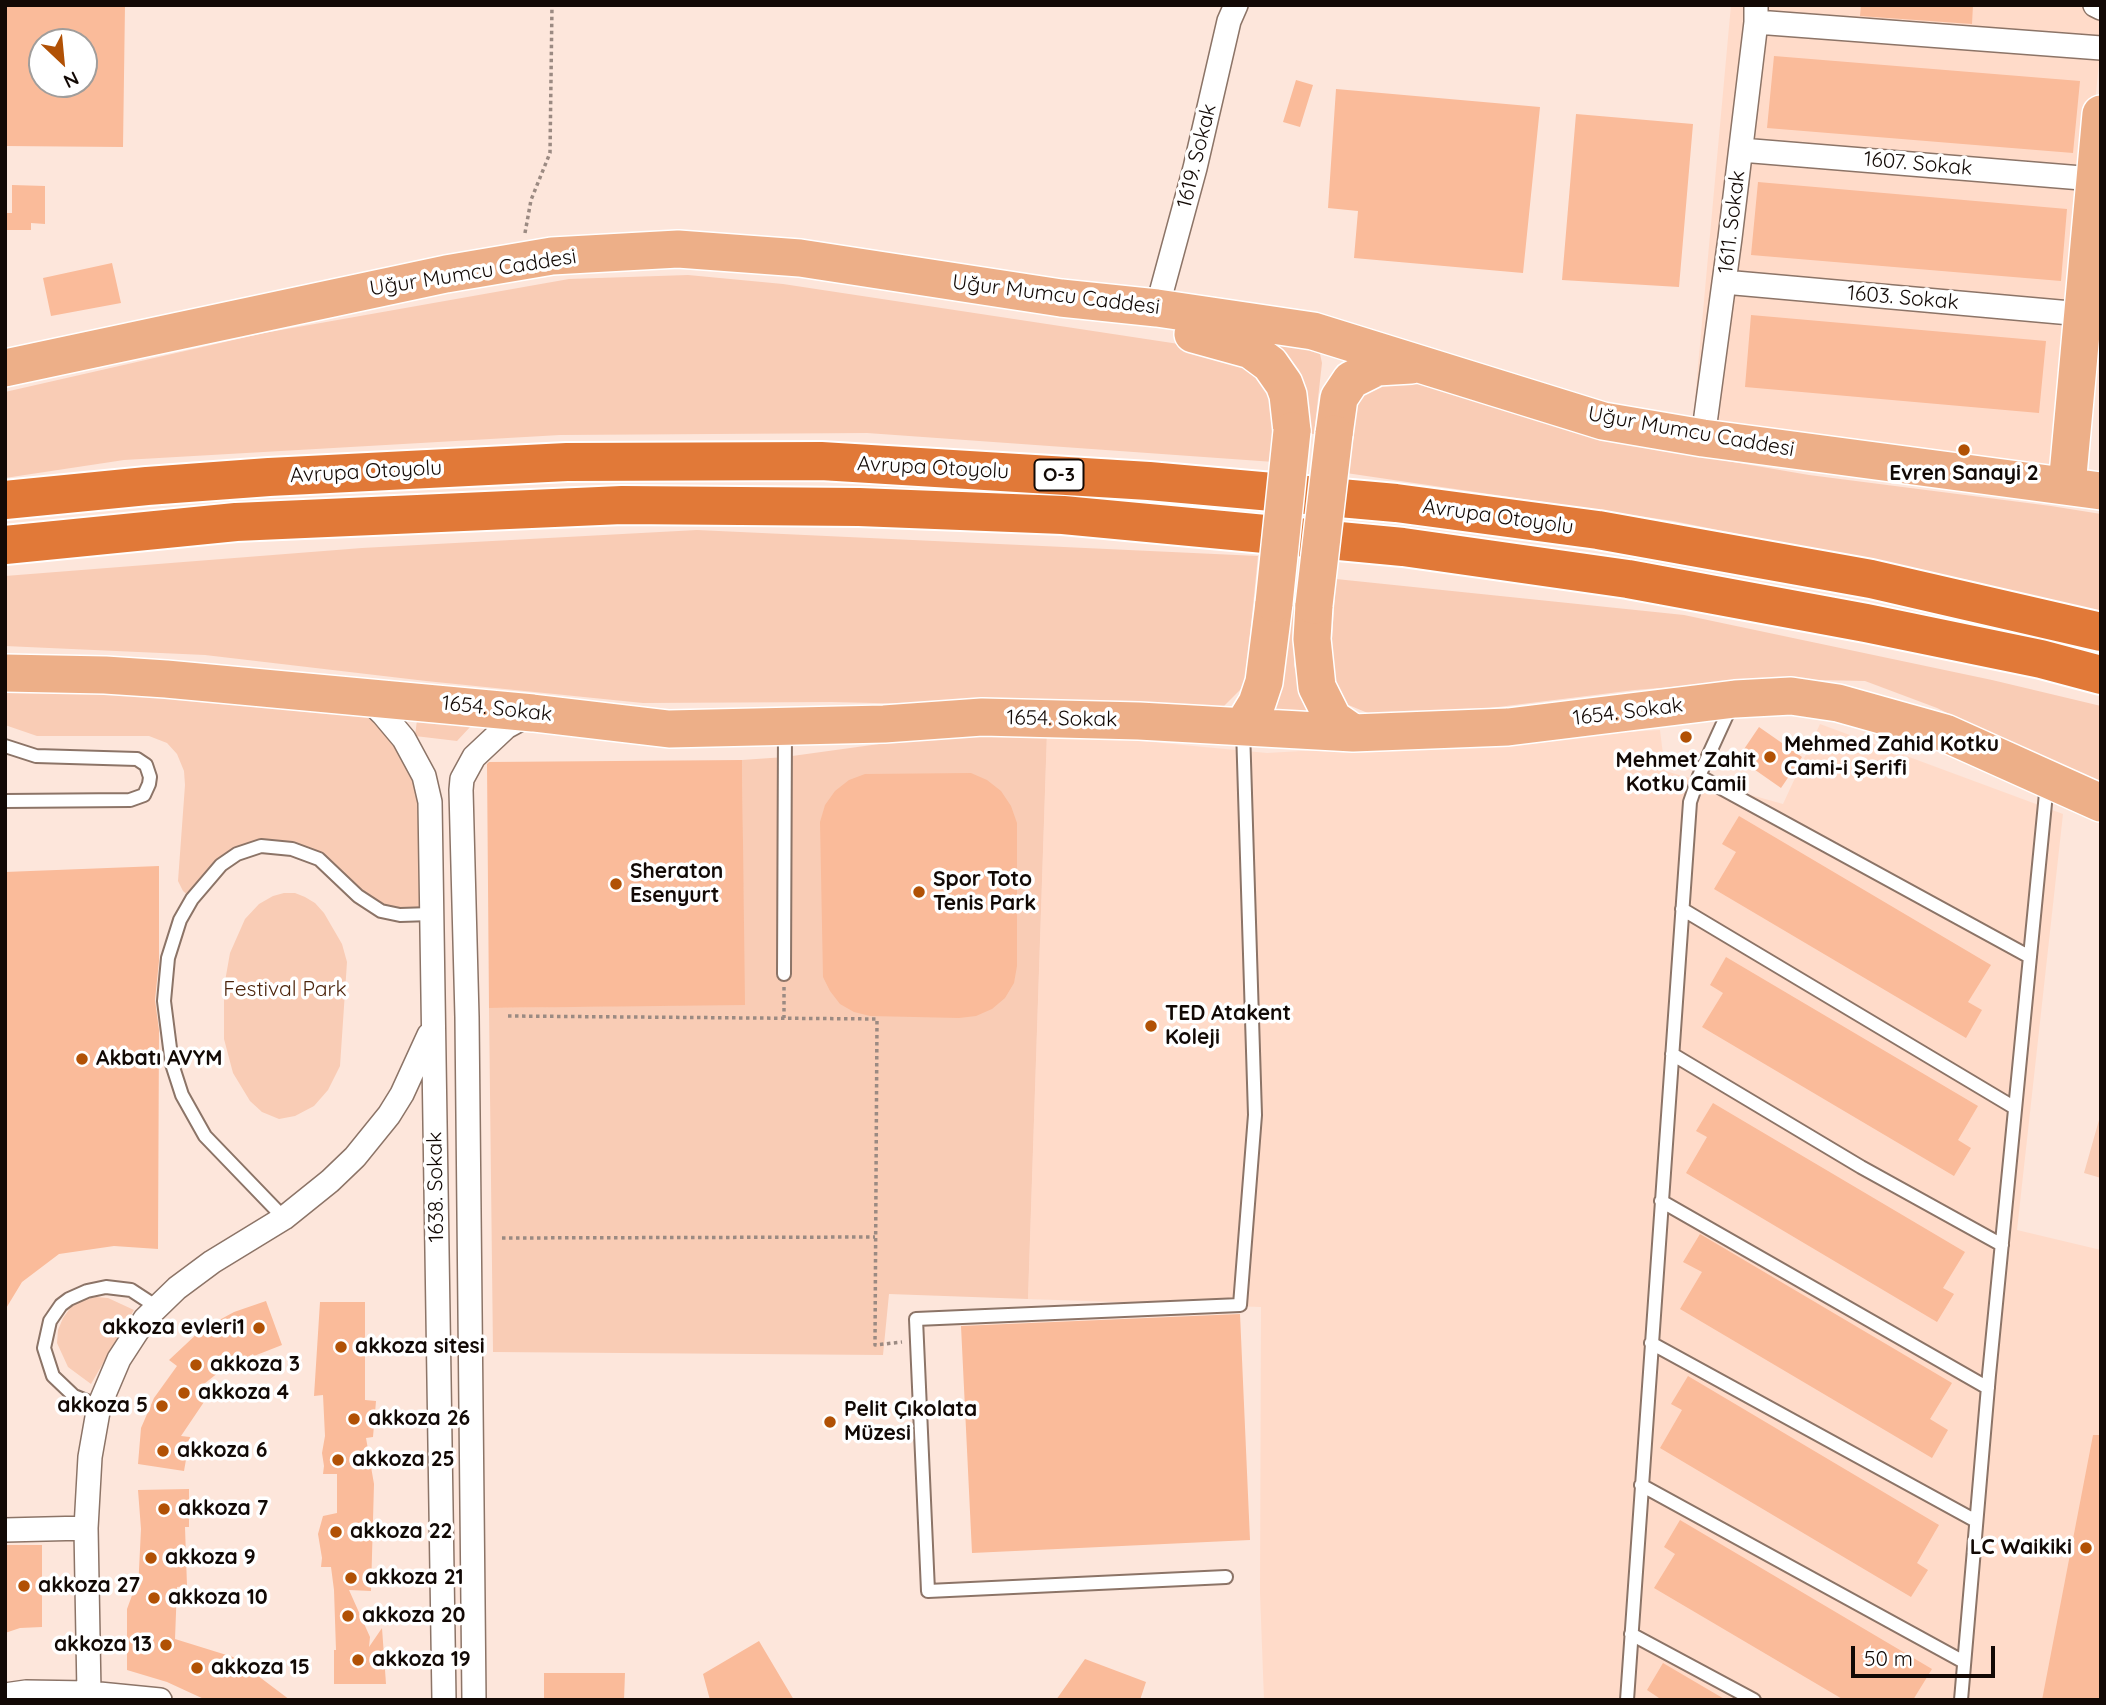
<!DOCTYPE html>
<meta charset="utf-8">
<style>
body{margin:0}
#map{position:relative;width:2106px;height:1705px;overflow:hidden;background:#fde6db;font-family:Quicksand,sans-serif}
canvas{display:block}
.frame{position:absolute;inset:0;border:7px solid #120905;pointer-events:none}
.north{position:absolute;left:28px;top:28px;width:70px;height:70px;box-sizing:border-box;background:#fff;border:2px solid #a09d9b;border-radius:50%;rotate:154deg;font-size:19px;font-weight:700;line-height:28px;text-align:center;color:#120905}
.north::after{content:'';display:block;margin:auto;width:24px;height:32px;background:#b15105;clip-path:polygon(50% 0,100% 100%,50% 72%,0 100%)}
.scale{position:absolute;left:1851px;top:1646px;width:144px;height:32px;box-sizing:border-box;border:4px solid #120905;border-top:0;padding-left:9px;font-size:21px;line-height:24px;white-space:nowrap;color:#120905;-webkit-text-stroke:5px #fff;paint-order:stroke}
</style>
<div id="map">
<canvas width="2106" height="1705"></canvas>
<div class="frame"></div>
<div class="north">N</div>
<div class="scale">50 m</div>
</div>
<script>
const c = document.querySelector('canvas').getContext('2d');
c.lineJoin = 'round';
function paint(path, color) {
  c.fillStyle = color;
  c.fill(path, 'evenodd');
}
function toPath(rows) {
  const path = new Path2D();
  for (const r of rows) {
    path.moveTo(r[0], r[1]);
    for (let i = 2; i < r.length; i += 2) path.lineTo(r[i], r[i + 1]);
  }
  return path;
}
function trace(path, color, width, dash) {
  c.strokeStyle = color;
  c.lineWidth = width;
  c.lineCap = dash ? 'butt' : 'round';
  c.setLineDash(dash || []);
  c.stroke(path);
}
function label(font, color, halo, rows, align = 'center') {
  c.font = font + ' Quicksand,sans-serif';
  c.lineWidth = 7;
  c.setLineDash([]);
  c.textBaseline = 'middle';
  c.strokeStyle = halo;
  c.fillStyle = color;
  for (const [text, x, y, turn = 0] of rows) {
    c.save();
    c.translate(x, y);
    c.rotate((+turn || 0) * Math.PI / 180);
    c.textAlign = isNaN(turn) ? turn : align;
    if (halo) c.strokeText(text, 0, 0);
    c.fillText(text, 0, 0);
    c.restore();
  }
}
const built = toPath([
 [1731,5,2101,5,2101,44,2057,467,1693,421],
 [1820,724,2063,814,2017,1230,2101,1250,2101,1700,1264,1700,1260,1593,1261,1307,1028,1299,1047,732,1267,753,1660,730,1665,771,1783,804]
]);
const green = toPath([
 [688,275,783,284,1192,346,1244,361,1280,399,1274,462,867,433,560,435,124,460,5,478,5,392,264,333,569,279],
 [1258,333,1315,349,1320,354,1322,363,1314,434,1303,433,1306,395,1299,370,1283,349],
 [1404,379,1616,442,1809,475,2051,506,2101,514,2101,614,1968,580,1673,521,1346,473,1345,416,1361,384],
 [697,530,1258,556,1245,685,1219,711,831,702,643,703,426,681,205,655,5,646,5,576,362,548],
 [1336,579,1684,615,1992,680,2101,706,2101,784,2044,761,1937,708,1865,681,1769,679,1635,690,1466,711,1375,716,1346,704,1330,668],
 [1286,590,1299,593,1294,665,1302,699,1313,719,1270,716],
 [5,685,383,714,420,766,431,914,390,913,306,854,245,850,192,899,183,891,178,881,185,785,184,771,177,754,167,743,149,736,37,736,5,725],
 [417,720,471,726,457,741,415,736],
 [966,732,1047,732,1028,1299,889,1294,883,1355,493,1352,489,1008,744,1004,742,760,785,757],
 [284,893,295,893,305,897,315,903,324,913,342,944,347,962,340,1066,328,1090,314,1106,295,1116,279,1119,262,1112,250,1101,233,1073,224,1039,224,987,230,953,245,919,259,904,273,896],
 [2101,1113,2101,1178,2084,1173],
 [96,1297,108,1298,134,1310,91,1384,68,1367,57,1343,58,1330,63,1318,71,1307,83,1300]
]);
const building = toPath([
 [5,5,125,5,123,147,5,146],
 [42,42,84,42,84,84,42,84],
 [1861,5,1973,5,1972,24,1860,16],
 [1774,56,2080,81,2073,153,1767,128],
 [1296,80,1313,85,1300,127,1283,122],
 [1336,89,1540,107,1523,273,1354,258,1358,211,1328,208],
 [1576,114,1693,124,1679,287,1562,280],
 [1758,182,2067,209,2061,281,1751,255],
 [12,185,45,186,45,224,31,223,31,230,5,230,5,213,12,213],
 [112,263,121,303,51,316,43,278],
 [1751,315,2046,341,2039,413,1745,387],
 [1759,727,1802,757,1781,788,1738,758],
 [742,760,745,1005,489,1008,487,764,489,762],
 [971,773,987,780,1001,791,1011,806,1017,823,1017,966,1014,983,1005,998,992,1009,976,1016,959,1018,870,1016,854,1012,840,1004,830,991,823,977,820,822,825,805,835,791,849,780,865,774],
 [1739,816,1991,965,1968,1002,1982,1010,1966,1038,1714,889,1736,852,1722,844],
 [159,866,159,961,155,1000,159,1030,158,1249,114,1246,59,1254,22,1282,5,1310,5,872],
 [1726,957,1978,1106,1958,1140,1971,1148,1954,1176,1702,1027,1723,993,1710,985],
 [1713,1103,1965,1252,1943,1288,1954,1294,1937,1322,1686,1173,1707,1137,1696,1131],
 [1700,1234,1952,1383,1930,1419,1948,1430,1932,1458,1680,1309,1702,1272,1683,1262],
 [266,1301,282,1345,254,1356,253,1354,219,1372,199,1388,208,1396,181,1436,190,1437,184,1471,138,1464,141,1428,154,1398,177,1366,169,1360,201,1330,234,1312],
 [320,1302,365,1302,365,1400,376,1401,373,1437,366,1438,374,1484,371,1591,349,1590,370,1637,369,1647,382,1628,386,1684,334,1684,334,1650,336,1650,334,1590,331,1567,321,1567,322,1558,318,1534,323,1516,337,1513,337,1474,323,1474,324,1466,322,1453,325,1436,323,1395,314,1396],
 [1240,1314,1250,1540,972,1553,961,1326],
 [1688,1376,1939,1525,1917,1563,1928,1570,1911,1597,1660,1448,1682,1410,1671,1404],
 [2093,1435,2101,1435,2101,1700,2042,1700],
 [189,1489,189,1527,185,1527,187,1586,177,1587,175,1639,233,1657,290,1700,206,1700,167,1682,127,1670,127,1609,134,1590,138,1590,141,1529,138,1490],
 [1680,1520,1932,1669,1913,1700,1844,1700,1654,1588,1675,1554,1664,1547],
 [5,1545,42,1545,42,1627,20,1628,5,1633],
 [759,1641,794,1700,710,1700,703,1674],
 [1085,1659,1146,1682,1140,1700,1056,1700],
 [1663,1663,1726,1700,1662,1700,1647,1690],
 [544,1673,625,1673,624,1700,544,1700]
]);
const path = toPath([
 [525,233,531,200,550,153,552,5],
 [784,987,784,1018],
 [508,1016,877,1019,875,1345,902,1342],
 [502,1238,875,1237]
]);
const lane = toPath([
 [5,746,36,756,137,759,146,765,150,777,149,784,144,795,130,800,5,801],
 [1699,776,2030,957],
 [1682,909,2015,1108],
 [784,974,785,728],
 [1672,1054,1861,1167,2002,1245],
 [1661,1201,1988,1388],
 [284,1218,205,1136,182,1095,172,1064,164,1001,168,958,180,920,192,899,221,865,237,854,261,846,292,849,319,859,358,896,381,911,400,915,431,914],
 [1651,1343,1976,1521],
 [99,1406,74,1396,53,1376,44,1348,50,1321,61,1305,69,1299,87,1291,106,1287,131,1290,157,1307],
 [1641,1485,1964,1662],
 [1226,1577,928,1591,916,1319,1240,1305,1255,1115,1243,729],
 [1631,1634,1754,1700],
 [1627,1700,1690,802,1699,776,1731,706],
 [1961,1700,1989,1375,2047,783]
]);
const street = toPath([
 [2095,5,2101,8],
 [1756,22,2101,48],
 [1741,150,2094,179],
 [1724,282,2082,314],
 [1157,308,1195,168,1229,21,1236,5],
 [1703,438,1730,238,1756,22,1756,5],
 [367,698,383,714,404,739,424,776,430,802,444,1700],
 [5,1530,86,1528],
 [89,1693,86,1528,90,1457,99,1406,119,1359,145,1319,177,1288,212,1262,284,1218,330,1181,355,1157,389,1115,402,1094,429,1035],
 [5,1695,26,1692,89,1693,160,1700],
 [474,1700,467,1017,461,790,462,779,474,757,506,727,528,715]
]);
const primary = toPath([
 [1193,334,1251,350,1270,364,1284,384,1288,395,1292,431],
 [5,368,446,274,552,256,678,249,800,258,1061,298,1157,308,1313,331,1603,421,1703,438,2101,491],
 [1334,434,1339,398,1351,380,1377,367,1411,365],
 [2067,486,2101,114],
 [1314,605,1312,639,1317,687,1333,719,1353,733],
 [5,673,105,675,166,679,533,713,669,729,884,724,982,717,1139,721,1353,733,1508,727,1735,699,1791,696,1838,703,1945,733,2101,803],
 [1243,726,1257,703,1264,682,1274,603]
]);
const highway = toPath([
 [5,500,147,486,269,477,567,462,821,461,1149,481,1396,503,1598,530,1871,579,2101,632],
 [5,545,236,522,622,505,859,507,1063,515,1403,547,1628,579,1866,623,2041,659,2101,675]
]);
const primaryBridge = toPath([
 [1274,603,1292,431],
 [1314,605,1334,434]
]);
const markers = [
 [1964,450,7,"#b15105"],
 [1686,737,7,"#b15105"],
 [1770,757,7,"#b15105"],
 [616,884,7,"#b15105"],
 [919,892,7,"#b15105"],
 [1151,1026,7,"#b15105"],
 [82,1059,7,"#b15105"],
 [259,1328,7,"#b15105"],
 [341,1347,7,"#b15105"],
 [196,1365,7,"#b15105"],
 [184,1393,7,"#b15105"],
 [162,1406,7,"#b15105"],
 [354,1419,7,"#b15105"],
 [830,1422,7,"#b15105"],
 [163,1451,7,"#b15105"],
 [338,1460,7,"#b15105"],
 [164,1509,7,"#b15105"],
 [336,1532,7,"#b15105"],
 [2086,1548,7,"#b15105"],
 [151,1558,7,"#b15105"],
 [351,1578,7,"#b15105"],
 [24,1586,7,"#b15105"],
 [154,1598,7,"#b15105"],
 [348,1616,7,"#b15105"],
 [166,1645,7,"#b15105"],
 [358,1660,7,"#b15105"],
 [197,1668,7,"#b15105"]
];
const shields = [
 [1059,475,49]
];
const shieldNames = [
 ["O-3",1059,475]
];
const streetNames = [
 ["1619. Sokak",1197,156,-76],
 ["1607. Sokak",1918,164,5],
 ["1611. Sokak",1732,222,-83],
 ["Uğur Mumcu Caddesi",473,273,-9],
 ["Uğur Mumcu Caddesi",1056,295,7],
 ["1603. Sokak",1903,298,5],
 ["Uğur Mumcu Caddesi",1691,432,10],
 ["Avrupa Otoyolu",933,468,3],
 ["Avrupa Otoyolu",366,472,-3],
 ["Avrupa Otoyolu",1498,517,8],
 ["1654. Sokak",497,709,6],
 ["1654. Sokak",1628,712,-7],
 ["1654. Sokak",1062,719,1],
 ["1638. Sokak",436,1187,-91]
];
const poiNames = [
 ["Evren Sanayi 2",1964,474,"center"],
 ["Mehmed Zahid Kotku",1784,745],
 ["Cami-i Şerifi",1784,769],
 ["Mehmet Zahit",1686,761,"center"],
 ["Kotku Camii",1686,785,"center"],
 ["Sheraton",630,872],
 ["Esenyurt",630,896],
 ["Spor Toto",933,880],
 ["Tenis Park",933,904],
 ["TED Atakent",1165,1014],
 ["Koleji",1165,1038],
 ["Akbatı AVYM",96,1059],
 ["akkoza evleri1",245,1328,"right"],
 ["akkoza sitesi",355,1347],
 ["akkoza 3",210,1365],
 ["akkoza 4",198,1393],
 ["akkoza 5",148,1406,"right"],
 ["Pelit Çıkolata",844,1410],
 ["Müzesi",844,1434],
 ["akkoza 26",368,1419],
 ["akkoza 6",177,1451],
 ["akkoza 25",352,1460],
 ["akkoza 7",178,1509],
 ["akkoza 22",350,1532],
 ["LC Waikiki",2072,1548,"right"],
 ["akkoza 9",165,1558],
 ["akkoza 21",365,1578],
 ["akkoza 27",38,1586],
 ["akkoza 10",168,1598],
 ["akkoza 20",362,1616],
 ["akkoza 13",152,1645,"right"],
 ["akkoza 19",372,1660],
 ["akkoza 15",211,1668]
];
const parkNames = [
 ["Festival Park",285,990]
];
paint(built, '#ffdbc9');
paint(green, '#f9ccb5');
paint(building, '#fabb9a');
trace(lane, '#8c7467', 16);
trace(street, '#8c7467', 26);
trace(primary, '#fff', 40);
trace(highway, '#fff', 42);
trace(path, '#9b8a82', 3.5, [3.5, 3.5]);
trace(lane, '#fff', 12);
trace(street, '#fff', 23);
trace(primary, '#edaf88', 37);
trace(highway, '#e17938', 38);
trace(primaryBridge, '#fff', 40, []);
trace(primaryBridge, '#edaf88', 37);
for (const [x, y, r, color] of markers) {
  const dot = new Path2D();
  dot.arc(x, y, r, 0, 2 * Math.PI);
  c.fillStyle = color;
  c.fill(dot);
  trace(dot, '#fff', 2.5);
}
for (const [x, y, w] of shields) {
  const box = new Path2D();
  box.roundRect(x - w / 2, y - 15.5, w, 31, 5);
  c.fillStyle = '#fff';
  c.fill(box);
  trace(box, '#120905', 2);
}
label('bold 19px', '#120905', null, shieldNames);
label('21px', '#120905', '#fff', streetNames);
label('bold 21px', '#120905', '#fff', poiNames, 'left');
label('21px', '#4d250c', '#fff', parkNames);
</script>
